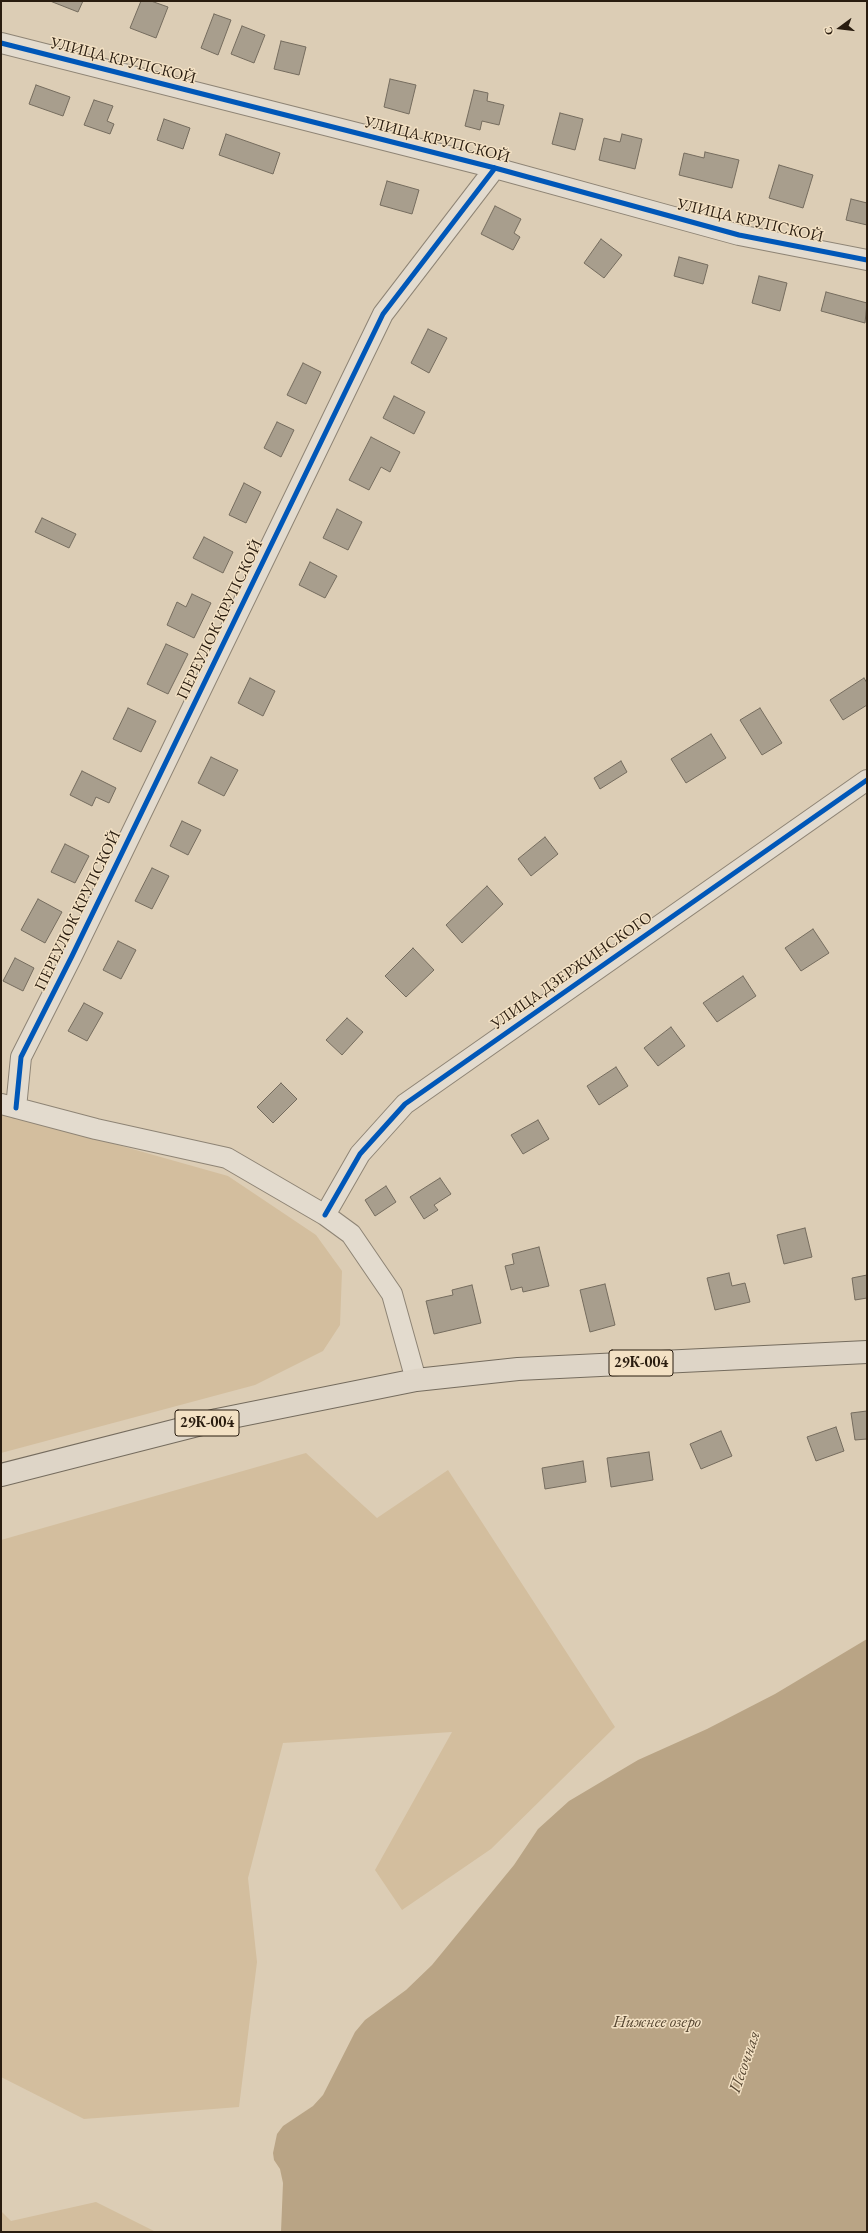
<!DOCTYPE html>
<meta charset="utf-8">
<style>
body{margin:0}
#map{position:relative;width:868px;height:2233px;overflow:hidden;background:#dccdb5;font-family:"EB Garamond",serif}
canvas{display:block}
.frame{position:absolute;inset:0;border:2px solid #291c0f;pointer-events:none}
.north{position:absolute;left:820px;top:8px;width:40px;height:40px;-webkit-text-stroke:3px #f3e1c4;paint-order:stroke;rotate:255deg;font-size:11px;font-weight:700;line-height:16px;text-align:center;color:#291c0f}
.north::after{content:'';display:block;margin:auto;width:14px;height:18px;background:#291c0f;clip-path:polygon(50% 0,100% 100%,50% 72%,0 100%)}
</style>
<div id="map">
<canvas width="868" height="2233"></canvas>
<div class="frame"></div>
<div class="north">С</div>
</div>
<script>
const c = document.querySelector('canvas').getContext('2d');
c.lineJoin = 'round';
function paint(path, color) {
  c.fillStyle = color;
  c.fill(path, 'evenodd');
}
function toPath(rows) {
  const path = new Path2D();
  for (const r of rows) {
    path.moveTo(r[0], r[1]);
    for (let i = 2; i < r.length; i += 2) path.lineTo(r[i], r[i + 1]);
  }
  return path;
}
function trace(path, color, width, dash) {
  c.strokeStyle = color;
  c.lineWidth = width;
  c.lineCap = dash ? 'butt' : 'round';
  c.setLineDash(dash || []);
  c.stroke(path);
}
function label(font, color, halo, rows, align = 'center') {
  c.font = font + ' "EB Garamond",serif';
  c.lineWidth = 3;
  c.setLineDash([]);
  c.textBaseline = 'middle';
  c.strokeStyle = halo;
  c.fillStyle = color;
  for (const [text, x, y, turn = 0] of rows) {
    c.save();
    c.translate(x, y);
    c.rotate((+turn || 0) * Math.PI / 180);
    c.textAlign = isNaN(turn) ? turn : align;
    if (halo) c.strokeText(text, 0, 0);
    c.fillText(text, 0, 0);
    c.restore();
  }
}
const green = toPath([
 [1,1112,228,1176,316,1235,342,1271,340,1325,323,1351,255,1385,1,1453],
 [306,1453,377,1518,448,1470,615,1727,491,1849,402,1910,375,1870,452,1732,283,1743,248,1878,257,1962,239,2107,84,2119,1,2077,1,1540],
 [96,2202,156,2232,1,2232,1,2211,11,2221]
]);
const water = toPath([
 [867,1639,867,2232,281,2232,283,2183,280,2169,274,2160,273,2153,277,2134,283,2126,313,2106,323,2095,355,2032,365,2020,406,1990,432,1965,514,1865,538,1829,569,1801,638,1760,707,1729,775,1694]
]);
const building = toPath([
 [50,1,83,1,78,12,50,1],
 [141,1,151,1,168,7,156,38,130,28,141,1],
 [214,14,231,20,218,55,201,48,214,14],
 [242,26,265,35,254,63,231,54,242,26],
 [281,41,306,47,299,75,274,69,281,41],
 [390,79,416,85,409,114,384,107,390,79],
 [36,85,70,97,63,116,29,104,36,85],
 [474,90,488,93,487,101,504,105,499,125,482,121,480,130,465,126,474,90],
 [94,100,113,106,107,121,114,124,110,134,84,125,94,100],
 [560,113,583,119,575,150,552,144,560,113],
 [164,119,190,128,183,149,157,140,164,119],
 [226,134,280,153,273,174,219,155,226,134],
 [622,134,642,139,635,169,599,160,604,138,620,142,622,134],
 [705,152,739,160,732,188,679,175,684,153,704,158,705,152],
 [779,165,813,175,803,208,769,198,779,165],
 [387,181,419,190,412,214,380,205,387,181],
 [851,199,867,203,867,225,846,220,851,199],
 [495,206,521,219,514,233,520,237,513,250,481,234,495,206],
 [601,239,622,255,604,278,584,263,601,239],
 [679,257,708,265,703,284,674,276,679,257],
 [759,276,787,283,780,311,752,303,759,276],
 [826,292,867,303,865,323,821,311,826,292],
 [428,329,447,338,429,373,411,363,428,329],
 [303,363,321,372,306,404,287,395,303,363],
 [394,396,425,412,414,434,383,418,394,396],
 [277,422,294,430,281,457,264,448,277,422],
 [371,437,400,452,390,472,381,467,369,490,349,480,371,437],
 [244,483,261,492,246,523,229,515,244,483],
 [337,509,362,522,348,550,323,538,337,509],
 [42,518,76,534,69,548,35,532,42,518],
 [204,537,233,552,223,573,193,558,204,537],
 [310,562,337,576,325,598,299,585,310,562],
 [192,594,211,603,194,638,167,625,177,602,186,607,192,594],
 [166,644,188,654,168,694,147,684,166,644],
 [250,678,275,691,263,716,238,703,250,678],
 [864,678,867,683,867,705,843,720,830,700,864,678],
 [128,708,156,721,141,752,113,739,128,708],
 [760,708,782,743,762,755,740,720,760,708],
 [711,734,726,758,686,783,671,759,711,734],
 [211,757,238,770,224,796,198,783,211,757],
 [621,761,627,772,600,789,594,778,621,761],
 [82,771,116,788,109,803,96,797,92,806,70,795,82,771],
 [182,821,201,830,188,855,170,846,182,821],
 [545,837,558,854,531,876,518,859,545,837],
 [65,844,89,856,75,883,51,872,65,844],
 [152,868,169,876,152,909,135,901,152,868],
 [487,886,503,904,462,943,446,925,487,886],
 [38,899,62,912,45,943,21,930,38,899],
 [813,929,829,953,801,971,785,948,813,929],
 [118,941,136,950,121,979,103,970,118,941],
 [413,948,434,970,406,997,385,976,413,948],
 [15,958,34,968,23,991,3,981,15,958],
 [743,976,756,996,717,1022,703,1003,743,976],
 [84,1003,103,1013,87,1041,68,1031,84,1003],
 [347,1018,363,1032,342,1055,326,1040,347,1018],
 [671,1027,685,1046,658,1066,644,1048,671,1027],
 [616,1067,628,1086,599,1105,587,1086,616,1067],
 [281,1083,297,1099,273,1123,257,1107,281,1083],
 [538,1120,549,1139,523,1154,511,1135,538,1120],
 [440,1178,451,1194,434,1205,438,1210,424,1219,410,1197,440,1178],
 [386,1186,396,1202,375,1216,365,1200,386,1186],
 [805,1228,812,1257,784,1264,777,1235,805,1228],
 [539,1247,549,1286,523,1292,522,1287,511,1290,505,1266,514,1264,512,1254,539,1247],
 [729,1273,732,1286,745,1283,750,1302,715,1310,707,1278,729,1273],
 [867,1275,867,1298,855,1300,852,1278,867,1275],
 [605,1284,615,1325,590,1332,580,1290,605,1284],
 [472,1285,481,1323,434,1334,426,1301,453,1295,452,1290,472,1285],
 [867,1411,867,1439,855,1440,851,1413,867,1411],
 [836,1427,844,1451,816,1461,807,1437,836,1427],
 [721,1431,732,1456,701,1469,690,1444,721,1431],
 [649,1452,653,1480,611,1487,607,1458,649,1452],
 [583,1461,586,1482,545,1489,542,1468,583,1461]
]);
const minor = toPath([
 [1,43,495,168,739,235,867,260],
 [1,1104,96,1129,227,1158,325,1215,351,1234,392,1294,416,1380],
 [16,1108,21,1057,72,956,383,314,495,168],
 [325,1215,360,1154,405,1104,867,780]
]);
const primary = toPath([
 [1,1475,217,1420,416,1380,518,1369,867,1352]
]);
const cycleway = toPath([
 [1,43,495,168,739,235,867,260],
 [16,1108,21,1057,72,956,383,314,495,168],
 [325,1215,360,1154,405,1104,867,780]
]);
const shields = [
 [641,1363,64],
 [207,1423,64]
];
const shieldNames = [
 ["29К-004",641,1363],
 ["29К-004",207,1423]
];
const streetNames = [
 ["УЛИЦА КРУПСКОЙ",123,61,14],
 ["УЛИЦА КРУПСКОЙ",437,140,14],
 ["УЛИЦА КРУПСКОЙ",750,221,13],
 ["ПЕРЕУЛОК КРУПСКОЙ",220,620,-64],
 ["ПЕРЕУЛОК КРУПСКОЙ",78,911,-64],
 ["УЛИЦА ДЗЕРЖИНСКОГО",572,971,-35]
];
const waterNames = [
 ["Нижнее озеро",657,2022],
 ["Песочная",745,2062,-71]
];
paint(green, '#d3be9e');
paint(water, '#b9a485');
paint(building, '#a89e8d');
trace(building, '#756c5e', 1);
trace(minor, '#8e8475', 22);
trace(primary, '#756c5e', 24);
trace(minor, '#e3dbce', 20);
trace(primary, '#ded5c7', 22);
trace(cycleway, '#0057b8', 5);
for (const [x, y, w] of shields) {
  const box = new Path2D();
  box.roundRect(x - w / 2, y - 13, w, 26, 3);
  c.fillStyle = '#f3e1c4';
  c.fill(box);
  trace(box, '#291c0f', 1);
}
label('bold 15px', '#291c0f', null, shieldNames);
label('16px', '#291c0f', '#f3e1c4', streetNames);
label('italic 17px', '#564631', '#f3e1c4', waterNames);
</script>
